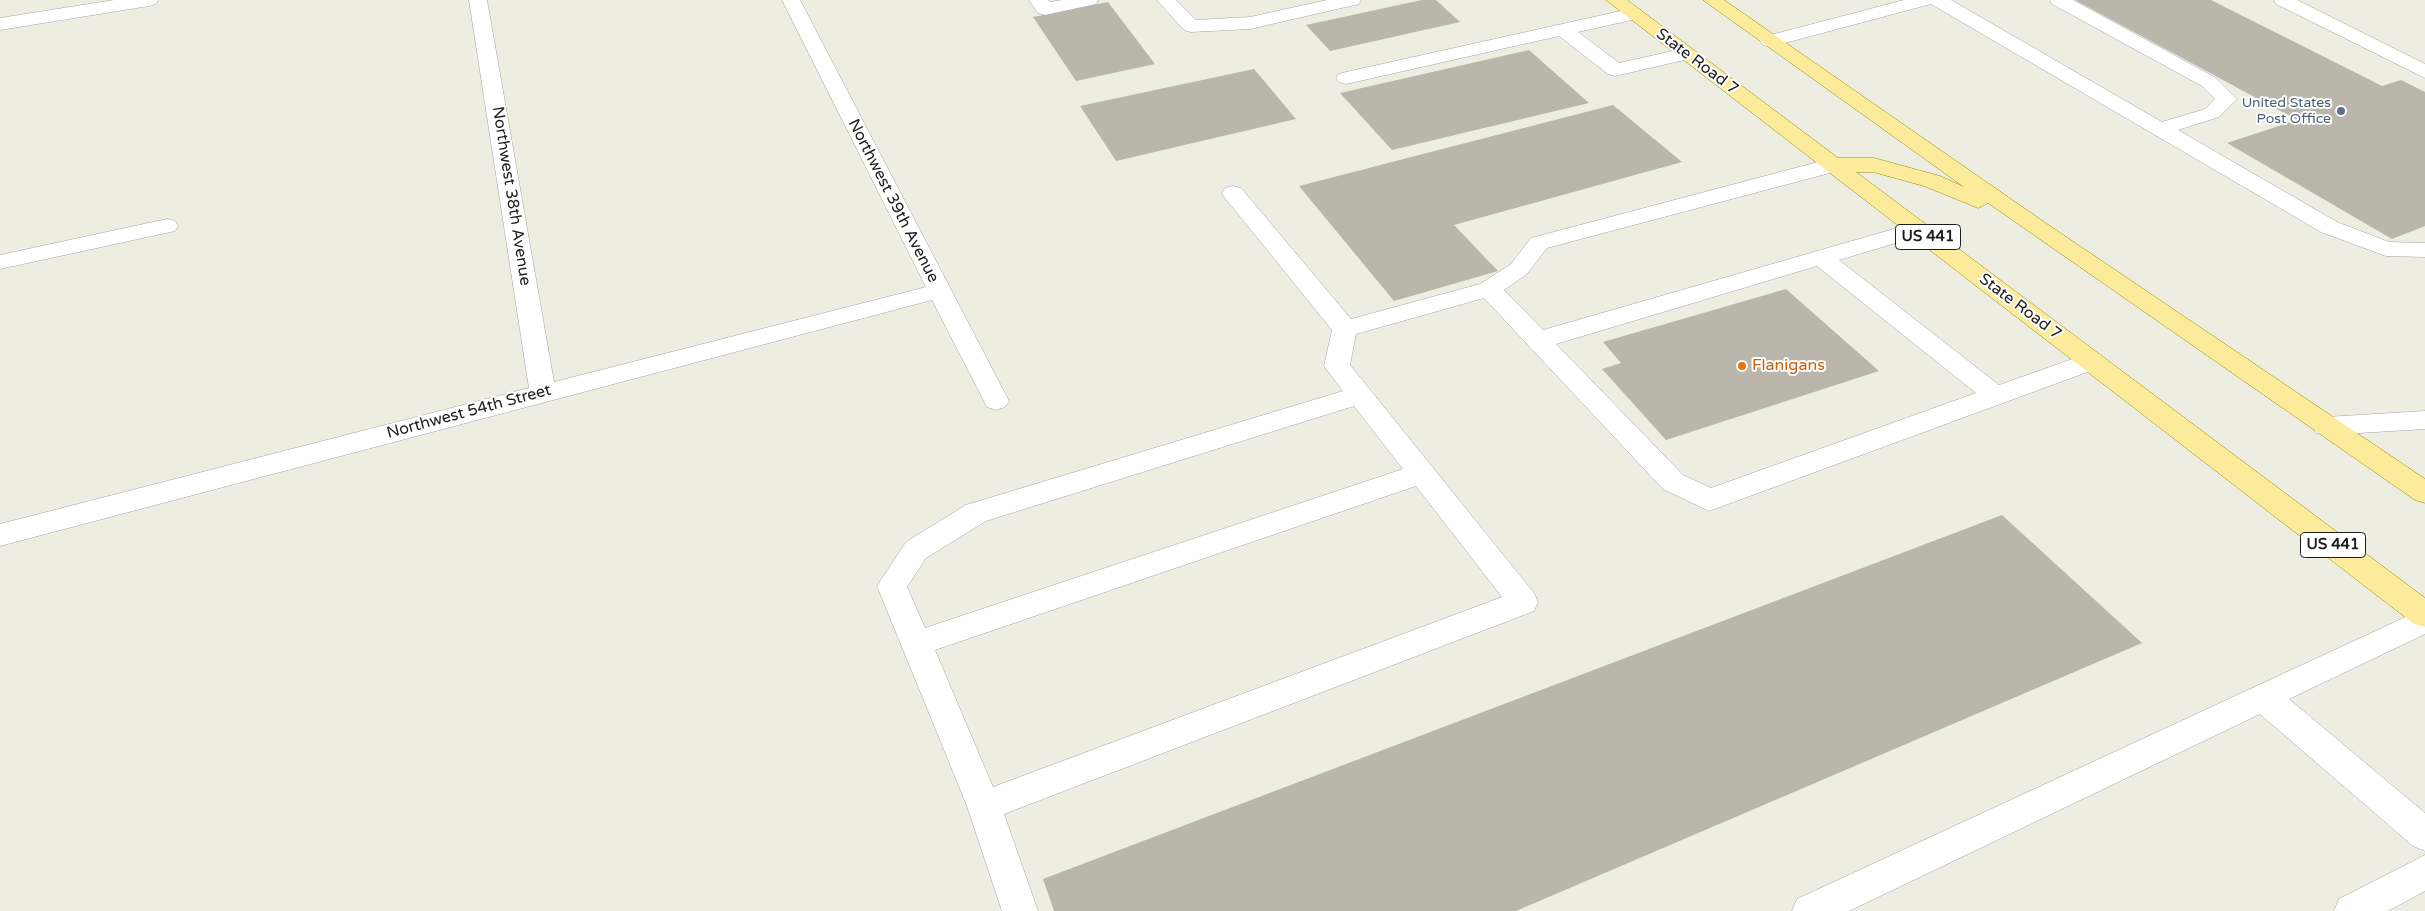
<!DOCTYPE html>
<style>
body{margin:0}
canvas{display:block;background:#eeede2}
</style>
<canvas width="2425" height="911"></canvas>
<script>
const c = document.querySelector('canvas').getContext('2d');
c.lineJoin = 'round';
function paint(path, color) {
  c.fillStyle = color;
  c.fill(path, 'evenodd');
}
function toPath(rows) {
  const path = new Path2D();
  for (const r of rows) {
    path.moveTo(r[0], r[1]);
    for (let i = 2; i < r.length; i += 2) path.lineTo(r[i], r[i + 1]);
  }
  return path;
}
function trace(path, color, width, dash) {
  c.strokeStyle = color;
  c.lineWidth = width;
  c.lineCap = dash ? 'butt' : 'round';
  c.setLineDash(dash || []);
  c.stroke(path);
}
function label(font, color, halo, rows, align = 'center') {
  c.font = font + ' "Varela Round",sans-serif';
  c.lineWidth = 4;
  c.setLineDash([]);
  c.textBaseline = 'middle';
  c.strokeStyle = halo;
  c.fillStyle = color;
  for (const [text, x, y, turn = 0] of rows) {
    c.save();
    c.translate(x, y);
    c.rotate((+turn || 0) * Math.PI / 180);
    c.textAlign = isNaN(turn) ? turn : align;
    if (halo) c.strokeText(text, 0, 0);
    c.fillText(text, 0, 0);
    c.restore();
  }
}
const building = toPath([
 [1422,0,1436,0,1460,22,1330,51,1306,25],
 [2075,0,2211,0,2382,86,2401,80,2425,92,2425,226,2392,239,2227,143,2297,120],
 [1108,2,1155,64,1076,81,1033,17],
 [1529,50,1589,103,1392,150,1340,93],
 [1254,69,1296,119,1116,161,1080,106],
 [1613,105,1682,162,1454,225,1498,271,1394,301,1299,186],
 [1786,289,1879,371,1666,440,1602,369,1621,363,1603,342],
 [2002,515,2142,643,1516,911,1054,911,1043,879]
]);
const service = toPath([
 [1029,0,1048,0,1050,2,1062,0,1098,0,1096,4,1045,15,1038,13,1029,0],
 [1157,0,1176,0,1196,20,1250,17,1327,0,1361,0,1359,4,1250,29,1191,32,1184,30,1157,0],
 [1904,0,1951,0,2162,122,2205,109,2215,99,2202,86,2052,4,2050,0,2073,0,2216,78,2237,99,2219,117,2178,130,2337,222,2389,242,2425,243,2425,257,2386,256,2321,232,1931,4,1770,47,1763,45,1760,41,1763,37,1904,0],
 [2274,0,2297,0,2425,64,2425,78,2276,4,2274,0],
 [1634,8,1641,10,1643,14,1641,18,1578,32,1619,63,1686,48,1693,50,1696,54,1693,58,1615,76,1608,74,1559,36,1346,84,1339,82,1336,78,1339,74,1346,72,1634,8],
 [1833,158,1841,160,1844,165,1841,170,1547,248,1527,274,1504,290,1543,330,1918,222,1926,224,1930,229,1926,234,1839,260,1999,385,2092,352,2101,355,2105,361,2101,367,1709,511,1663,489,1484,298,1356,334,1350,365,1534,593,1538,602,1534,611,1004,814,1038,911,1002,911,967,806,877,586,906,542,966,505,1343,391,1324,366,1332,330,1225,198,1222,193,1225,188,1233,186,1241,188,1351,319,1480,284,1511,264,1531,238,1833,158],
 [1817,266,1976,393,1711,488,1683,475,1556,344,1817,266],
 [1354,406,1403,469,925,628,907,587,926,558,986,521,1354,406],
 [1416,486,1502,597,993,787,935,650,1416,486],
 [2425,411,2425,429,2326,435,2316,433,2313,426,2316,419,2326,417,2425,411],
 [2425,608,2425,634,2289,699,2425,813,2425,851,2413,846,2260,714,1849,911,1792,911,1797,899,2425,608],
 [2425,855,2425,891,2388,911,2334,911,2339,899,2425,855]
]);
const minor = toPath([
 [114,0,158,0,156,4,149,6,0,30,0,18,114,0],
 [469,0,487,0,554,382,926,287,782,0,800,0,1009,401,1005,407,996,410,987,407,932,300,0,546,0,524,529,388,469,0],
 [167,219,175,221,178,226,175,231,0,269,0,255,167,219]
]);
const primary = toPath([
 [1606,0,1627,0,1838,158,1874,158,1940,176,1964,187,1703,0,1724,0,2044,222,2425,479,2425,503,2415,500,1988,203,1978,208,1924,186,1873,172,1856,172,2425,598,2425,627,2414,624,1606,0]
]);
const markers = [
 [2341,111,5,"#5c6f8a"],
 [1742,366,5,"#e8710a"]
];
const farServicenames = [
 ["United States",2331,103],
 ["Post Office",2331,119]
];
const shields = [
 [1928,237,65],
 [2333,545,65]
];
const shieldNames = [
 ["US 441",1928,237],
 ["US 441",2333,545]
];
const streetNames = [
 ["State Road 7",1697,62,37],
 ["Northwest 38th Avenue",511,196,81],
 ["Northwest 39th Avenue",893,201,63],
 ["State Road 7",2020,307,37],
 ["Northwest 54th Street",469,412,-15]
];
const foodNames = [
 ["Flanigans",1752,366]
];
paint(building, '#bab6ac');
trace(service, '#a4a4a4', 1);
trace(minor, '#a4a4a4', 1);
trace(primary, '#958b01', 1);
paint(service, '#fff');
paint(minor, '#fff');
paint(primary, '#fbeb9a');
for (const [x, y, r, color] of markers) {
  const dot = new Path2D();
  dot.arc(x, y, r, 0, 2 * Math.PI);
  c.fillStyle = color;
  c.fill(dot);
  trace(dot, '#fff', 2);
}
label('14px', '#4e5e75', '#fff', farServicenames, 'right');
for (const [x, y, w] of shields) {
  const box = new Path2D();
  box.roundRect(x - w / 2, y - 12.5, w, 25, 4);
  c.fillStyle = '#fff';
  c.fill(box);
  trace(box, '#1d1d1d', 1);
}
label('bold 15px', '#1d1d1d', null, shieldNames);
label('16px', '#1d1d1d', '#fff', streetNames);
label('16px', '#c56008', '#fff', foodNames, 'left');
</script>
